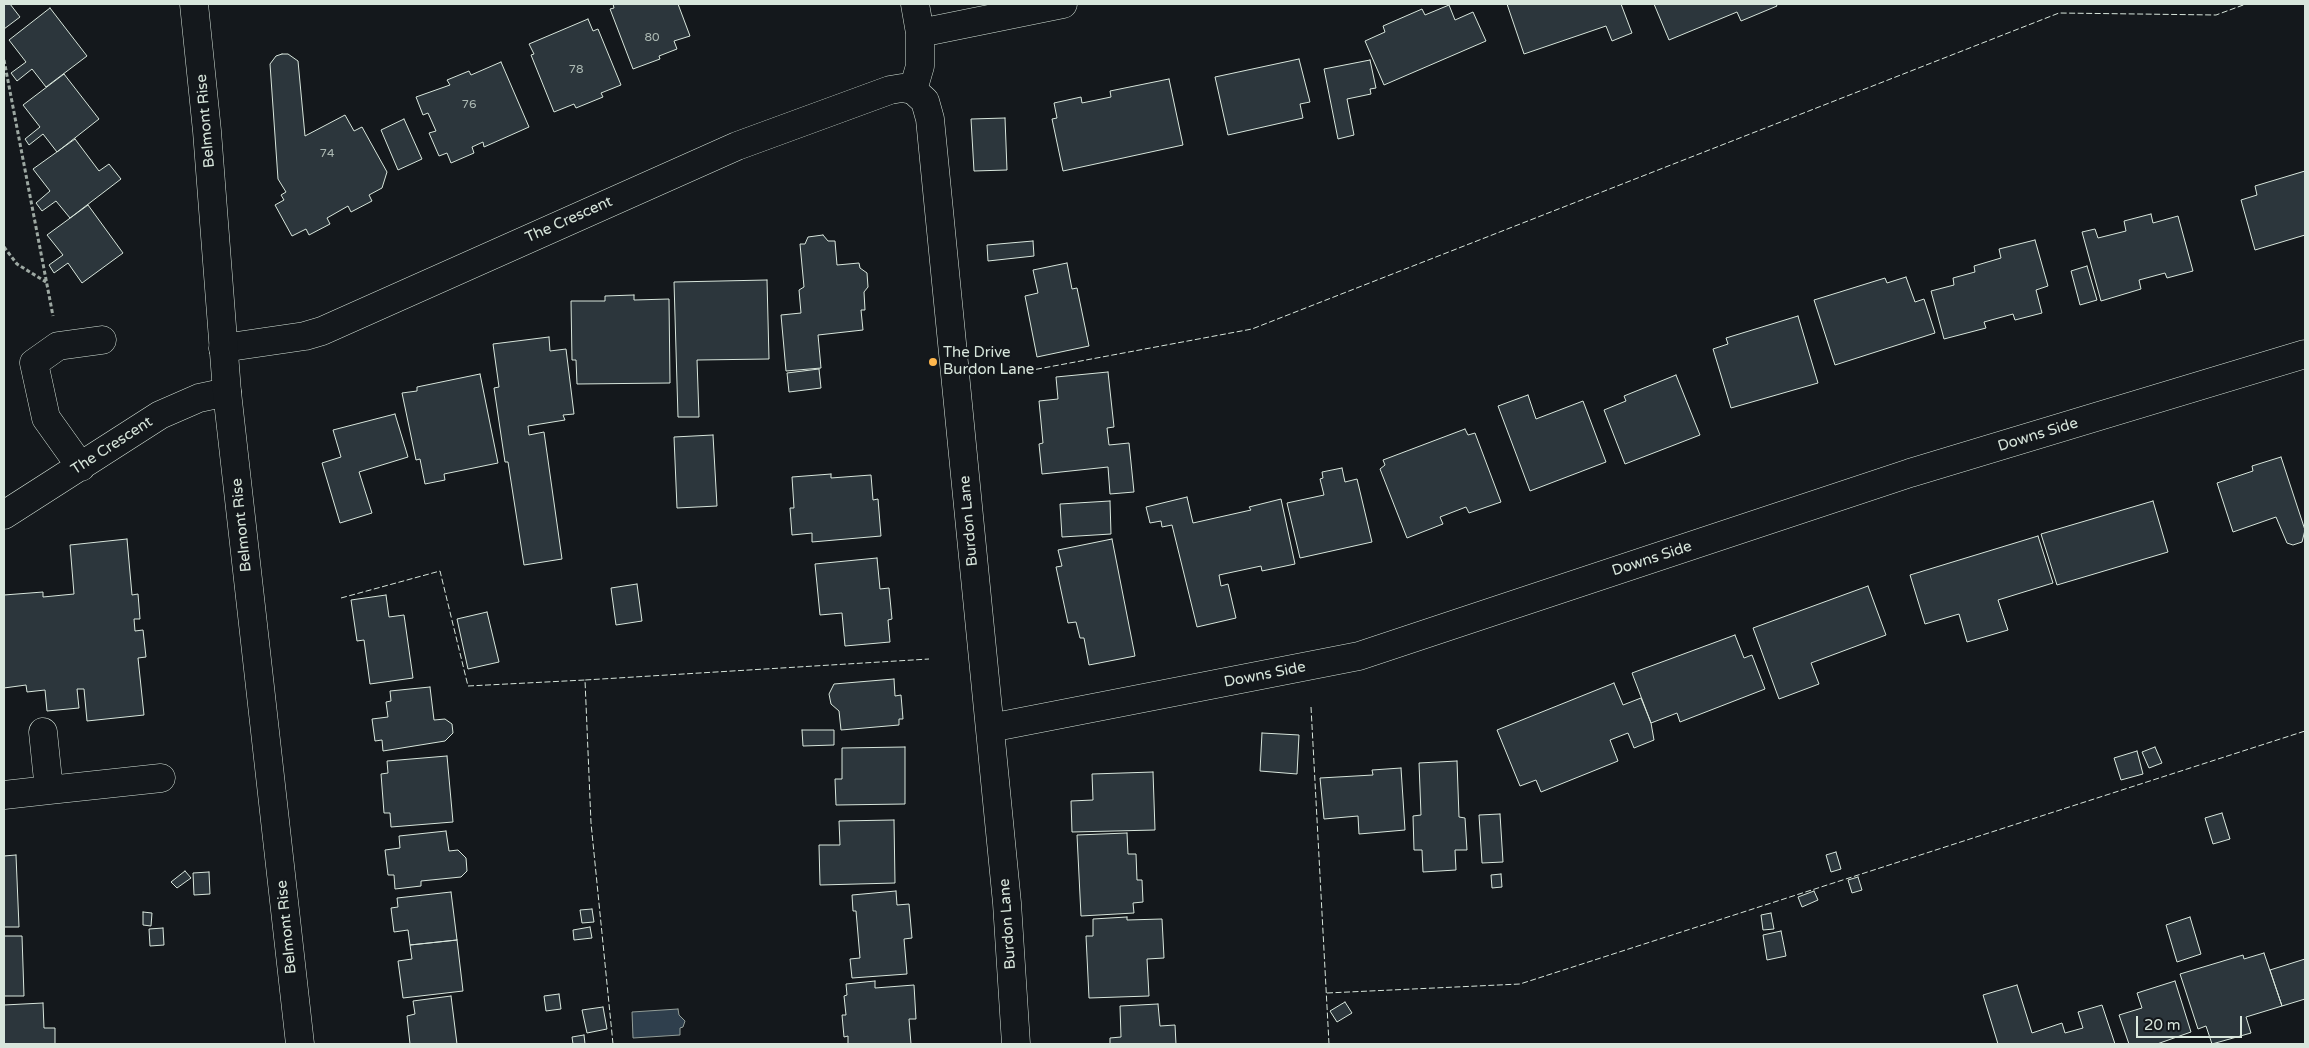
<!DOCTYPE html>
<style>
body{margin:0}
#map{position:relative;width:2309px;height:1048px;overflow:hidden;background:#14181c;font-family:"Varela Round",sans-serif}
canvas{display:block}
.frame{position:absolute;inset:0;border:5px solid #d8e6dc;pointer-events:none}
.scale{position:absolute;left:2136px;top:1016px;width:106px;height:22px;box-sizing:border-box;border:2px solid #d8e6dc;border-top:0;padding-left:6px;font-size:15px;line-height:18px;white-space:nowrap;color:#d8e6dc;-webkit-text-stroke:4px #14181c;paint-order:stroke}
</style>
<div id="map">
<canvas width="2309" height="1048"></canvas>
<div class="frame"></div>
<div class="scale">20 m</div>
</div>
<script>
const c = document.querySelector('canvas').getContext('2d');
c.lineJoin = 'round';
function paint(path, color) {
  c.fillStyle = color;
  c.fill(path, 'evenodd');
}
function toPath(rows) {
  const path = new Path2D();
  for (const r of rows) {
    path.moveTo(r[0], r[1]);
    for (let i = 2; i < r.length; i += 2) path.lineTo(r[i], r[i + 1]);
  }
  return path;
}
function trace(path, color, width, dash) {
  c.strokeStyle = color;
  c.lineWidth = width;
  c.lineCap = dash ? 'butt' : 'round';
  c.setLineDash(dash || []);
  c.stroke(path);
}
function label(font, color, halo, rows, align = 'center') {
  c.font = font + ' "Varela Round",sans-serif';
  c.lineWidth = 4;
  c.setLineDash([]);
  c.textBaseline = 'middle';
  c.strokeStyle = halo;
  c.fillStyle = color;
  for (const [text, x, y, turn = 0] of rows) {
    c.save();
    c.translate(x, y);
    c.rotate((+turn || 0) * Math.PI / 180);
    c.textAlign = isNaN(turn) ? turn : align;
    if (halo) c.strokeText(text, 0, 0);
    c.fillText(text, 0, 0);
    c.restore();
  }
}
const water = toPath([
 [678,1009,679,1015,685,1021,683,1027,680,1028,680,1035,633,1038,632,1012,678,1009]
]);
const building = toPath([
 [4,4,10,4,20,17,4,29,4,4],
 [613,4,678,4,690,36,674,41,677,49,659,56,660,59,633,69,610,9,614,8,613,4],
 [1507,4,1621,4,1632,33,1612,41,1606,26,1524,54,1507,4],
 [1654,4,1776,4,1777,6,1741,21,1737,12,1669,40,1654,4],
 [1449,5,1455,20,1473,12,1486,41,1384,85,1365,41,1385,32,1383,26,1422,9,1425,15,1449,5],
 [50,8,87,56,46,87,32,69,17,81,11,73,26,62,9,40,50,8],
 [588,19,593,31,598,29,621,85,601,93,603,97,576,108,574,104,554,112,531,55,534,54,529,44,588,19],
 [282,54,288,54,298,61,305,136,345,115,354,131,362,127,387,172,382,188,369,195,372,201,351,212,348,206,327,218,330,224,309,235,306,229,292,236,275,205,284,200,281,195,286,192,278,179,270,64,276,56,282,54],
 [1299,59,1310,102,1300,104,1303,118,1228,135,1215,77,1299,59],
 [1370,60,1376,88,1370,89,1371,94,1347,99,1354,135,1338,139,1324,69,1370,60],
 [501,62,529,127,484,147,483,142,472,147,474,153,451,163,447,153,439,156,429,133,436,131,428,113,423,115,416,97,450,85,447,80,469,71,471,75,501,62],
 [64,74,99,119,57,152,43,134,29,145,25,139,40,127,23,105,64,74],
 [1169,79,1183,145,1063,171,1052,119,1057,118,1054,103,1081,97,1082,103,1111,97,1110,91,1169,79],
 [1005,118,1007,170,974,171,971,119,1005,118],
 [404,119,422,159,398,170,381,130,404,119],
 [75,139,99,171,109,164,121,179,70,218,56,201,42,211,36,203,50,191,33,169,75,139],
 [2305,171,2305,235,2255,250,2241,200,2257,195,2255,186,2305,171],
 [88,205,123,253,82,283,68,263,54,273,49,265,63,255,47,235,88,205],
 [2151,214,2153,223,2178,216,2193,271,2167,278,2165,273,2139,280,2141,289,2101,301,2082,232,2095,229,2098,238,2126,231,2124,221,2151,214],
 [823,235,828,241,835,241,837,265,859,263,860,268,867,273,868,287,864,292,865,310,861,310,863,330,818,335,821,368,786,371,781,315,801,313,799,290,804,287,800,244,805,244,808,237,823,235],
 [2035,240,2048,286,2036,290,2042,313,2015,320,2013,314,1984,322,1986,328,1944,339,1931,291,1954,285,1953,278,1975,272,1974,266,2001,258,1999,249,2035,240],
 [1033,241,1034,256,988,261,987,245,1033,241],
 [1067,263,1072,289,1077,288,1089,346,1037,357,1025,296,1038,293,1033,270,1067,263],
 [2087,266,2097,300,2080,305,2071,271,2087,266],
 [1906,277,1915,302,1924,299,1935,333,1835,365,1814,300,1885,278,1887,283,1906,277],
 [767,280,769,359,697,360,699,417,678,417,674,282,767,280],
 [634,295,634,300,669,299,670,383,577,384,576,360,572,360,571,301,605,301,605,296,634,295],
 [1798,316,1818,383,1731,408,1713,349,1728,344,1726,338,1798,316],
 [549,337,550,351,566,349,574,414,563,415,565,420,528,426,529,435,544,432,562,559,524,565,508,462,505,462,494,388,499,387,493,344,549,337],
 [819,369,821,388,789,392,787,373,819,369],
 [1108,372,1114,427,1107,428,1109,445,1129,443,1134,492,1110,494,1108,467,1042,474,1039,444,1043,443,1039,401,1058,399,1056,377,1108,372],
 [480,374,498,463,444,474,445,480,425,484,420,459,416,460,402,393,417,391,417,387,480,374],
 [1676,375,1700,435,1625,464,1604,410,1626,401,1624,396,1676,375],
 [1528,395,1536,419,1583,401,1606,462,1530,491,1498,406,1528,395],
 [395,414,408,457,359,472,372,513,340,523,322,463,341,457,333,430,395,414],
 [1465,429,1468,435,1475,433,1501,502,1469,513,1466,507,1440,517,1443,524,1407,538,1380,469,1385,465,1383,460,1465,429],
 [713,435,717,506,677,508,674,437,713,435],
 [2281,457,2305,530,2302,542,2293,545,2287,543,2276,517,2233,532,2217,483,2253,471,2252,466,2281,457],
 [1342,468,1345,482,1357,479,1372,542,1300,558,1287,503,1324,495,1320,479,1323,478,1322,472,1342,468],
 [831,474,831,478,871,475,873,500,878,499,881,536,812,542,812,533,792,535,790,508,794,508,792,477,831,474],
 [1187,497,1193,523,1251,510,1249,507,1281,499,1295,564,1262,571,1261,566,1219,575,1221,586,1228,584,1236,618,1197,627,1172,525,1162,527,1161,521,1150,523,1146,507,1187,497],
 [1110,501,1111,534,1062,537,1060,504,1110,501],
 [2153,501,2168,552,2057,585,2041,534,2153,501],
 [2038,536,2053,583,1998,600,2008,630,1967,642,1959,614,1925,624,1910,575,2038,536],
 [127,539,132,595,138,594,140,619,134,619,135,631,143,630,146,657,138,658,144,715,87,721,84,689,77,689,79,708,47,711,45,690,27,692,26,685,4,688,4,595,43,592,43,597,74,594,70,545,127,539],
 [1112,539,1135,656,1089,665,1084,638,1080,638,1076,622,1068,623,1056,567,1062,566,1058,550,1112,539],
 [877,558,880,589,889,588,892,619,888,620,890,642,845,646,842,613,820,615,815,564,877,558],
 [637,584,642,621,616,625,611,588,637,584],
 [1868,586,1886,635,1811,663,1819,684,1779,699,1753,628,1868,586],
 [386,595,389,617,404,615,413,678,370,684,364,640,357,641,351,600,386,595],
 [487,612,499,662,468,669,457,619,487,612],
 [1735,635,1744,658,1752,655,1765,689,1680,722,1677,713,1651,723,1632,673,1735,635],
 [894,679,895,696,901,695,903,719,899,719,899,725,841,730,839,711,831,704,829,694,834,684,894,679],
 [1614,683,1623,705,1641,698,1651,723,1654,740,1634,748,1628,733,1610,740,1618,761,1541,792,1536,780,1520,786,1497,730,1614,683],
 [430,687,434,720,445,719,452,724,453,733,445,741,383,751,382,740,375,741,372,719,388,717,386,702,391,701,390,691,430,687],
 [802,730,834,730,834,745,803,746,802,730],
 [1262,733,1299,735,1297,774,1260,771,1262,733],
 [905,747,905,804,836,805,835,779,842,779,842,748,905,747],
 [2155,747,2162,763,2149,768,2142,752,2155,747],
 [2137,751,2143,774,2121,780,2114,758,2137,751],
 [447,756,453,822,391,827,390,813,384,813,381,774,388,773,387,761,447,756],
 [1457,761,1459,817,1465,818,1467,850,1455,850,1456,870,1423,872,1422,850,1414,850,1413,816,1421,815,1419,763,1457,761],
 [1401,768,1405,830,1359,834,1358,816,1324,819,1320,778,1373,775,1372,770,1401,768],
 [1153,772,1155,830,1072,832,1071,801,1093,800,1092,774,1153,772],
 [2222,813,2230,839,2213,844,2205,818,2222,813],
 [1500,814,1503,862,1482,863,1479,815,1500,814],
 [894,820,895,883,820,885,819,845,840,845,839,821,894,820],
 [446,831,449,851,458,850,466,858,467,871,461,877,421,881,421,886,395,889,394,875,388,875,385,850,400,848,399,836,446,831],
 [1127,833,1128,854,1136,854,1137,880,1142,880,1143,902,1133,903,1134,913,1081,916,1077,835,1127,833],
 [1836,852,1841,869,1831,872,1826,855,1836,852],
 [16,855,19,927,4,927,4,856,16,855],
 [185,871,191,878,177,888,171,882,185,871],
 [209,872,210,894,194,895,193,873,209,872],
 [1501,874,1502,887,1492,888,1491,875,1501,874],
 [1858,877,1862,890,1852,893,1848,880,1858,877],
 [896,891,897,905,909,904,912,938,904,939,907,974,852,978,850,959,860,958,856,911,853,911,852,895,896,891],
 [1814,891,1818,900,1802,907,1798,897,1814,891],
 [451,892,457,940,410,945,408,930,394,932,391,908,398,907,397,898,451,892],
 [592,909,594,922,582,923,580,910,592,909],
 [143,912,152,913,151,926,143,925,143,912],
 [1771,913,1774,929,1763,930,1761,915,1771,913],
 [1127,917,1127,920,1162,919,1164,958,1147,959,1149,996,1089,998,1086,936,1093,936,1093,919,1127,917],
 [2190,917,2201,954,2177,962,2166,925,2190,917],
 [590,927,592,938,574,940,573,930,590,927],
 [163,928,164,945,150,946,149,929,163,928],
 [1781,931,1786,956,1767,960,1763,935,1781,931],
 [4,936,22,936,24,996,4,996,4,936],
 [457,940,463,991,403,998,398,961,412,959,410,945,457,940],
 [2264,953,2282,1006,2246,1017,2251,1033,2212,1044,2206,1026,2198,1029,2180,974,2243,955,2244,959,2264,953],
 [2305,959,2305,999,2282,1006,2270,970,2305,959],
 [875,981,875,988,914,985,916,1019,909,1019,911,1044,848,1044,848,1036,844,1037,842,1015,846,1015,844,996,847,995,846,984,875,981],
 [2175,981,2191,1032,2157,1044,2129,1044,2119,1015,2142,1008,2137,993,2175,981],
 [2017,985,2032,1033,2062,1023,2065,1033,2083,1028,2078,1012,2102,1005,2115,1044,1998,1044,1983,995,2017,985],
 [559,994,561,1009,546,1011,544,996,559,994],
 [451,996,457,1044,410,1044,407,1016,415,1014,413,1001,451,996],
 [1345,1002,1352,1013,1337,1022,1330,1011,1345,1002],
 [43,1003,44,1028,55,1028,55,1044,4,1044,4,1005,43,1003],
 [1158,1004,1160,1026,1175,1025,1176,1044,1110,1044,1110,1038,1121,1037,1120,1006,1158,1004],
 [603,1007,607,1029,587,1033,582,1010,603,1007],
 [584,1035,585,1044,573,1044,572,1037,584,1035]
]);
const path = toPath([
 [4,60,53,316],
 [4,247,17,264,46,282]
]);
const minor = toPath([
 [920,33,1063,4],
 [913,90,925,101,930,119,1007,903,1016,1044],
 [913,90,920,66,920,33,915,4],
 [223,348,305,336,322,331,737,146,890,90,902,88,913,90],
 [81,467,46,418,34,363,58,346,102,340],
 [4,515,160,415,199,398,227,392],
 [990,728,1359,656,1910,473,2305,354],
 [49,790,161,778],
 [4,795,49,790,43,732]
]);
const highway = toPath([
 [194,4,207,131,227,392,300,1044]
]);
const fence = toPath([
 [1011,374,1252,329,2059,13,2216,15,2246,4],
 [341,598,440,571,468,686,585,680],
 [1311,707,1329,1044],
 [1327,993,1520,984,2305,731],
 [613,1044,591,823,585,680,929,659]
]);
const markers = [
 [933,362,5,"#ffb74d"]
];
const numberNames = [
 ["80",652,38],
 ["78",576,70],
 ["76",469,105],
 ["74",327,154]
];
const streetNames = [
 ["Belmont Rise",206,121,-95],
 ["The Crescent",569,220,-24],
 ["Downs Side",2038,435,-17],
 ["The Crescent",112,446,-33],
 ["Burdon Lane",969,521,-95],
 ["Belmont Rise",242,525,-96],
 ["Downs Side",1652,559,-18],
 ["Downs Side",1265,675,-11],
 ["Burdon Lane",1008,924,-94],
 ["Belmont Rise",287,927,-96]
];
const poiNames = [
 ["The Drive",943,353],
 ["Burdon Lane",943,370]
];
paint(water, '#2f3f4d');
trace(water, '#939e99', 1);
paint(building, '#2c363c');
trace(building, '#d8e6dc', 1);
trace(minor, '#d8e6dc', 29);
trace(highway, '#d8e6dc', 29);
trace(path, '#9da8a2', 3, [4, 2.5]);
trace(minor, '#14181c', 28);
trace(highway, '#14181c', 28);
trace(fence, '#d8e6dc', 1, [6, 2.5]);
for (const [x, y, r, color] of markers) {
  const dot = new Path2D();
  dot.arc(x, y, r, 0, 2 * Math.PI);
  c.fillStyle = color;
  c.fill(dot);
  trace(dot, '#14181c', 2);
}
label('12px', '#adbab4', null, numberNames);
label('15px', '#d8e6dc', '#14181c', streetNames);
label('15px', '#d8e6dc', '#14181c', poiNames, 'left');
</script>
